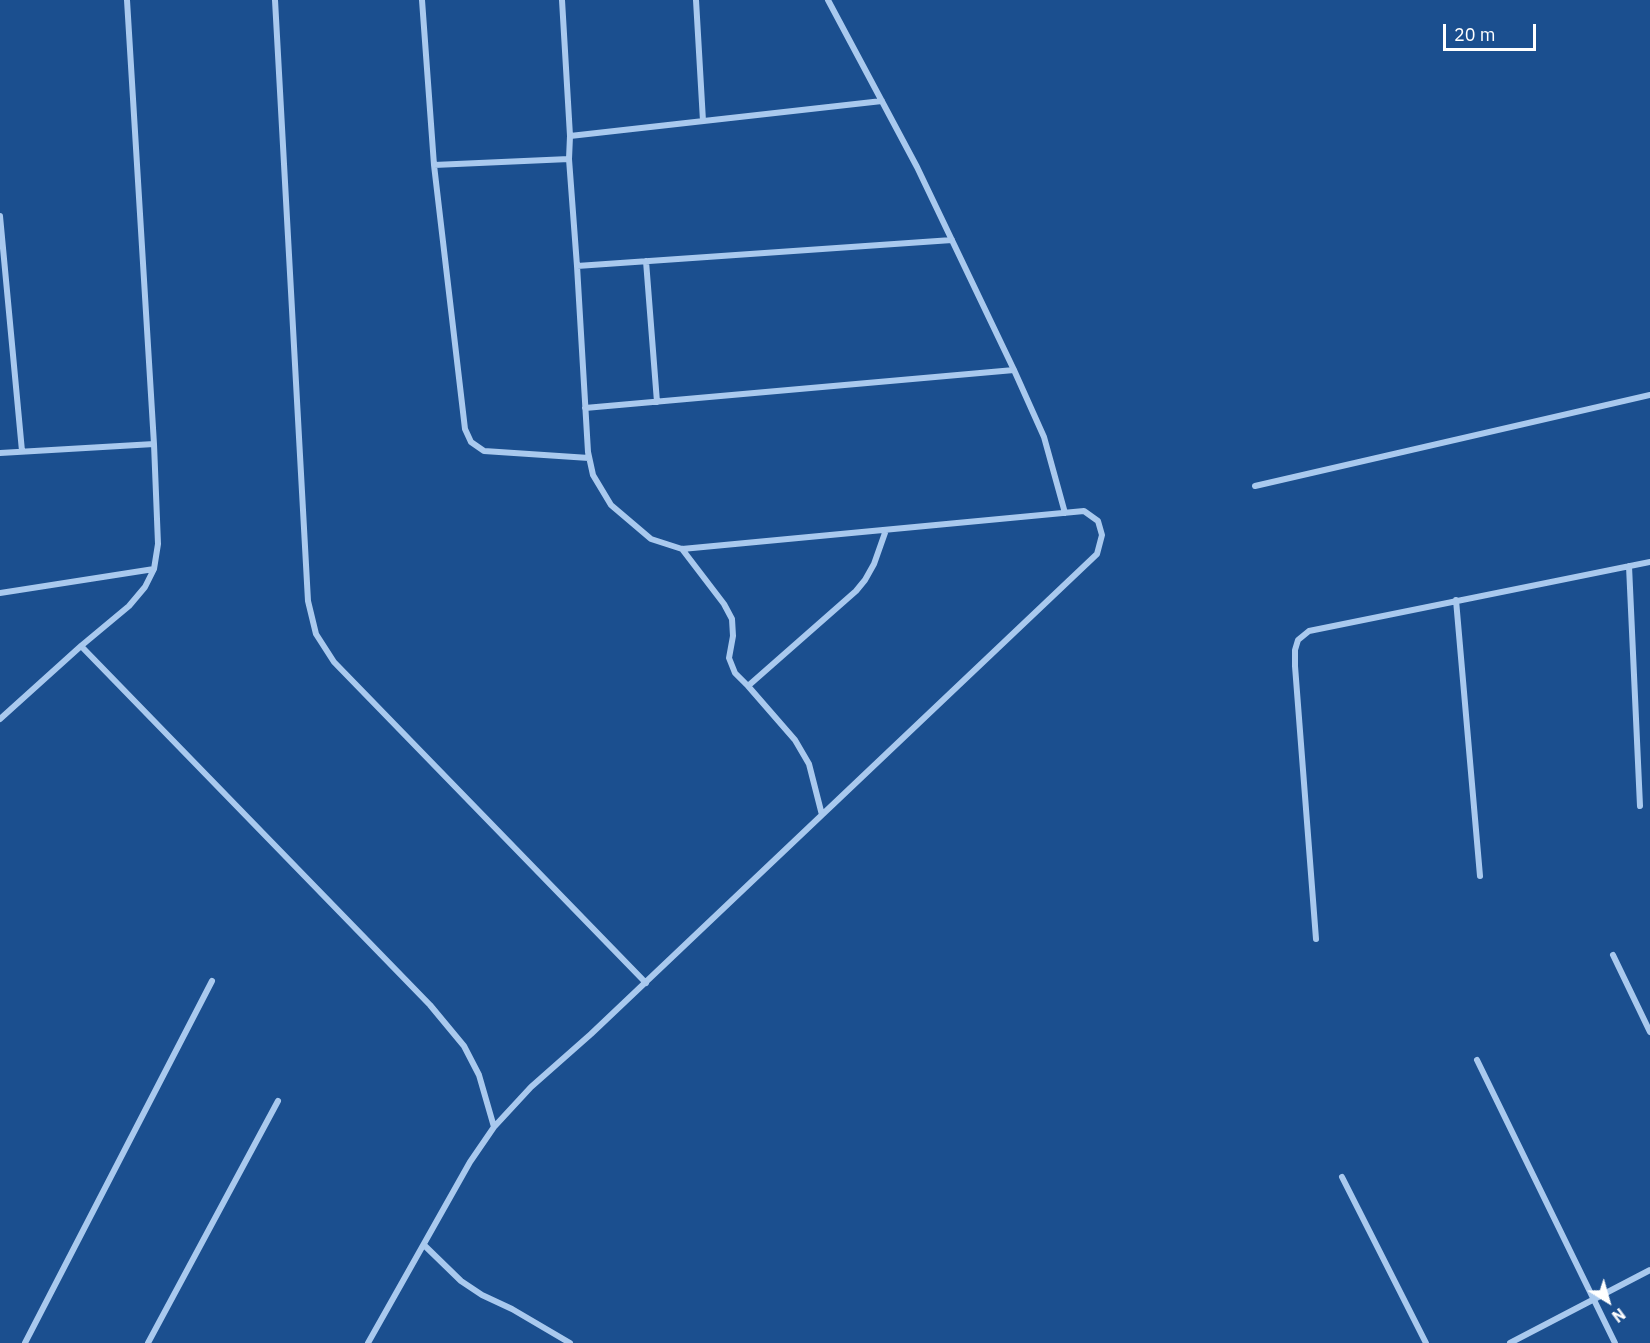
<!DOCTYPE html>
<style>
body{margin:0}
#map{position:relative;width:1650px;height:1343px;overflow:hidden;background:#1b4f8f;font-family:"IBM Plex Sans",sans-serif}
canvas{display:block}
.north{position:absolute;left:1578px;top:1271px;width:60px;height:60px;-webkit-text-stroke:4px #1b4f8f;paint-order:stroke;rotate:143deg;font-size:16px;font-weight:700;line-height:24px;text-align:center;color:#fff}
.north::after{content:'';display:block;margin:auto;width:21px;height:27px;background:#fff;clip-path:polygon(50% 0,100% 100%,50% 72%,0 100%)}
.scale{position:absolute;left:1443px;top:24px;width:93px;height:27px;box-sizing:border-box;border:3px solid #fff;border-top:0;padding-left:8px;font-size:18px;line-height:21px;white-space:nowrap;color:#fff;-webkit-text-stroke:4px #1b4f8f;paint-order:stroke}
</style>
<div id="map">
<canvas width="1650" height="1343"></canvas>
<div class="north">N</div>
<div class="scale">20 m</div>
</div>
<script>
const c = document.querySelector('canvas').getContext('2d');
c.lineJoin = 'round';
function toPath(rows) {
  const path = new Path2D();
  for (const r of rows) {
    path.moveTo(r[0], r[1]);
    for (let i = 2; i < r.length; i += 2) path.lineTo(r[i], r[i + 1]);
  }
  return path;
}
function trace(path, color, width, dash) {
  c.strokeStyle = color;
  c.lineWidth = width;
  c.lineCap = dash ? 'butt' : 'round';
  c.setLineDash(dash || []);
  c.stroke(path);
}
const street = toPath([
 [275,0,308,601,316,634,334,662,646,983],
 [422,0,434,165,465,429,471,442,484,451,589,458],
 [696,0,703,121],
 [828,0,917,167,1014,370,1044,437,1065,513],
 [570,136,882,101],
 [434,165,569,159],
 [0,216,22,451],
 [646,261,657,402],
 [577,266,952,240],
 [585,408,1014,370],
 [0,453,154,444],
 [1255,486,1650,395],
 [682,549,724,604,732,619,733,636,729,658,735,673,748,686,795,740,809,764,822,815],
 [1629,566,1640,806],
 [0,593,154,569],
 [1456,600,1480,876],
 [81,646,430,1005,464,1046,479,1075,494,1127],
 [748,686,856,591,865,580,874,564,886,530],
 [0,719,81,646,129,606,145,587,154,569,158,544,154,444,127,0],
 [1316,939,1295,666,1295,650,1298,640,1309,631,1650,562],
 [1613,955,1650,1032],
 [1477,1060,1615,1343],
 [1342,1177,1426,1343],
 [424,1245,461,1281,482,1295,512,1309,570,1343],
 [25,1343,212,981],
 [148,1343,278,1101],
 [368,1343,470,1162,494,1127,531,1087,591,1034,1097,554,1102,535,1098,521,1084,511,682,549,651,539,611,505,593,475,588,452,577,266,569,159,570,136,562,0],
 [1510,1343,1650,1270]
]);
trace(street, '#a9c9ee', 6);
</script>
